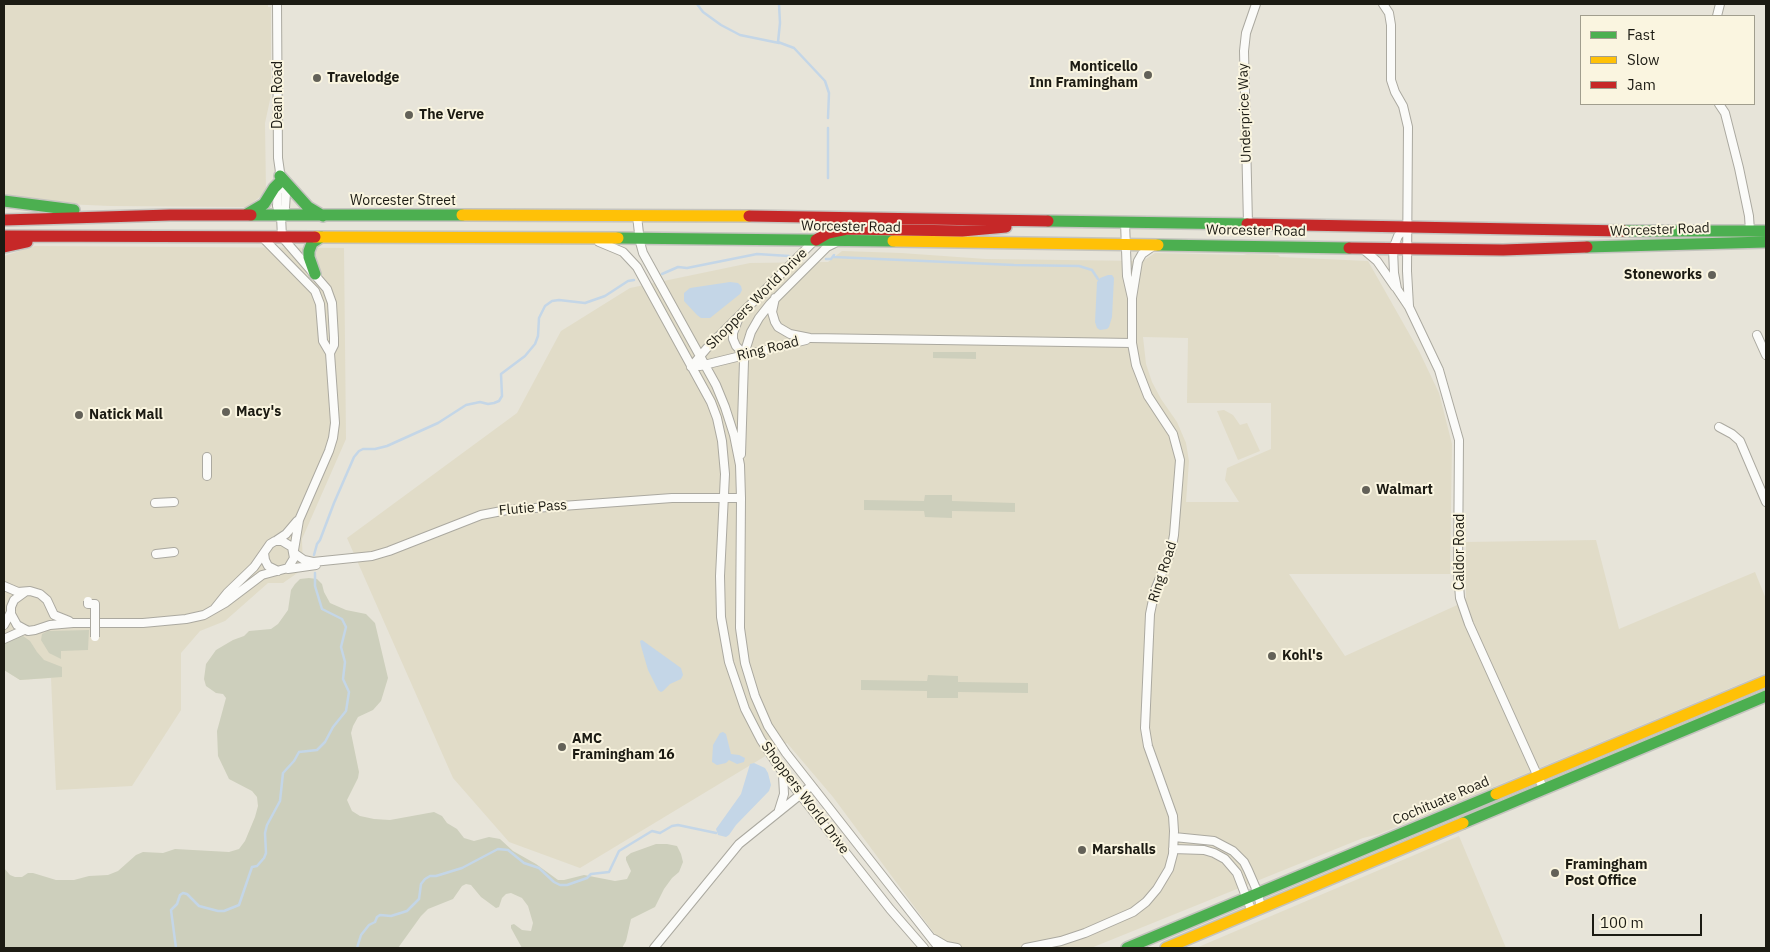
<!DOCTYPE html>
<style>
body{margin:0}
#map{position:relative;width:1770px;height:952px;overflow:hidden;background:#e7e4d9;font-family:"IBM Plex Sans",sans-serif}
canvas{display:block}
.frame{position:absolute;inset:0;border:5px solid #1c1b13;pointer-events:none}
.legend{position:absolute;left:1580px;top:15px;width:175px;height:90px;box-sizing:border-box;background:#faf5e0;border:1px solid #a19e8e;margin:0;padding:6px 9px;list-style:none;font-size:15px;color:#1c1b13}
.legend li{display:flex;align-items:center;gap:10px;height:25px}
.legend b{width:25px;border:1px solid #a19e8e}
.scale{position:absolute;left:1592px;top:914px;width:110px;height:22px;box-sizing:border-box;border:2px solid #1c1b13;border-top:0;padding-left:6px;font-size:15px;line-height:18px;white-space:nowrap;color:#1c1b13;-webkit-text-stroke:4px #faf5e0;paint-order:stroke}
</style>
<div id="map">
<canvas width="1770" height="952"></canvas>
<div class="frame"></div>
<ul class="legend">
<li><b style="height:6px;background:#4caf50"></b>Fast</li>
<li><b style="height:6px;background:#ffc107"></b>Slow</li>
<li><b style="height:6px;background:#c62828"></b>Jam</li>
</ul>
<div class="scale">100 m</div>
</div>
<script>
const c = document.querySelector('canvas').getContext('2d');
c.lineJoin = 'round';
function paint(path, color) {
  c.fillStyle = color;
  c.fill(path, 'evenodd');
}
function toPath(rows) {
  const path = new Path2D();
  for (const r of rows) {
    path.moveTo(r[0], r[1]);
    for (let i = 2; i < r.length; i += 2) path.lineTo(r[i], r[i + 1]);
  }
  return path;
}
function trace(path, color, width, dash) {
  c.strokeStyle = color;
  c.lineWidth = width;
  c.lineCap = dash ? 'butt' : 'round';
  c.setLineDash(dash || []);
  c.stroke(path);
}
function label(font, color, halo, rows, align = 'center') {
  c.font = font + ' "IBM Plex Sans",sans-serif';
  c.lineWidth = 4;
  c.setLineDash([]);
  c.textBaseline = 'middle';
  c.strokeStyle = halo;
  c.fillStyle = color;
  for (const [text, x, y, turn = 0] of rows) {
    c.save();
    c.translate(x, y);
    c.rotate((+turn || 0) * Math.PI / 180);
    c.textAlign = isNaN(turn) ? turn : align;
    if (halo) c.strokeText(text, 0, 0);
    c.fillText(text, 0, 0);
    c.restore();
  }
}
const built = toPath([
 [4,4,268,4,268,7,271,7,271,95,265,123,266,192,247,207,110,206,65,204,4,195],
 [35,246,344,248,346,439,302,539,303,569,283,583,268,583,225,621,200,631,181,653,181,710,132,786,56,790,51,678,20,680,4,670,4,256],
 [842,251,901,253,986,259,1143,261,1155,253,1243,255,1247,254,1278,255,1280,257,1368,261,1419,351,1439,393,1452,444,1450,574,1289,574,1345,656,1466,601,1466,542,1596,540,1619,629,1755,572,1766,599,1766,673,1448,806,1379,834,1363,838,1091,948,945,948,833,797,787,743,580,868,509,842,453,778,347,538,517,413,561,331,630,288,750,263,828,262],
 [1143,337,1188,338,1187,403,1271,403,1271,449,1227,468,1225,480,1239,502,1186,502,1189,461,1186,443,1177,422,1161,399,1152,382,1146,364],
 [1224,410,1233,415,1240,425,1247,423,1260,451,1238,460,1217,411],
 [1459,836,1506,948,1196,948]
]);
const green = toPath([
 [933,352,976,352,976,359,933,358],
 [925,495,952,495,952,501,1015,503,1015,512,952,511,952,518,925,517,924,511,864,510,864,500,924,501],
 [309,578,317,579,322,584,324,592,330,603,346,610,366,614,375,623,388,678,381,701,373,710,358,717,353,726,351,733,359,772,358,778,347,800,352,811,360,816,374,819,390,820,434,812,442,816,447,823,457,829,464,838,474,841,489,837,500,839,513,851,536,864,558,880,564,880,584,875,615,881,627,879,631,871,626,860,626,857,631,853,656,844,667,844,677,846,681,854,683,862,679,872,672,878,664,889,655,907,631,919,626,941,622,948,522,948,511,928,511,925,514,924,522,930,531,931,533,923,528,906,522,898,511,893,506,894,502,898,499,907,496,908,481,897,471,885,466,884,462,886,453,899,428,909,421,916,398,948,4,948,4,868,10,875,15,877,22,877,28,873,33,873,56,880,74,880,89,876,108,875,118,871,136,855,143,852,163,853,175,849,229,852,239,849,245,841,255,817,258,806,257,797,252,791,229,779,218,756,217,731,226,698,223,694,216,693,206,686,204,679,206,664,216,650,233,640,244,636,249,631,271,629,278,624,288,610,291,590,295,584,300,579],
 [89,630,88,650,61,651,61,659,49,653,41,640,42,634,48,631],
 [23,636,30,641,37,652,44,660,62,667,62,677,20,680,4,670,4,644,12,639],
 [928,675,958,676,958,682,1028,683,1028,693,958,692,958,698,927,698,927,691,861,690,861,680,927,681]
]);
const water = toPath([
 [1108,275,1112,275,1114,278,1112,317,1109,327,1107,329,1100,330,1097,328,1095,322,1097,282,1100,278],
 [730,282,738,283,741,286,742,290,740,294,710,318,701,318,697,315,684,301,684,293,690,288],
 [642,640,681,668,683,675,681,679,670,684,663,691,661,692,658,690,648,670,641,646,640,641],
 [723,732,726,734,731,754,739,755,745,758,744,762,737,764,729,760,726,763,717,765,712,762,713,745,720,733],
 [754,763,765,768,768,773,771,785,769,791,736,825,729,835,726,837,718,835,716,829,741,794,750,764]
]);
const stream = toPath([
 [697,4,703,12,721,25,740,35,779,43],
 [779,4,780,23,778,42,794,48,825,81,829,93,828,118],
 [828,178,828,128],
 [834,257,1014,265,1079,266,1092,270,1098,279],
 [826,259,831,259,834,255],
 [662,274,678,267,687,268,757,254,789,256],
 [314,555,317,544,320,540,334,503,354,457,359,451,363,449,375,449,387,446,438,423,466,405,480,402,488,404,494,403,499,401,502,396,501,374,525,356,535,344,538,336,539,318,545,306,552,301,559,300,585,303,605,296,628,281,634,280],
 [176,948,171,910,177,904,180,895,183,893,187,894,199,906,218,911,224,911,239,905,252,867,257,866,264,858,266,853,265,833,267,825,280,801,283,773,294,761,299,752,317,750,325,742,333,727,346,711,349,692,343,679,345,662,341,647,346,627,342,619,322,609,315,586,315,573],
 [357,948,361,935,369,925,375,922,377,917,380,915,391,916,407,911,419,899,421,884,425,879,430,876,436,876,462,868,498,849,508,850,524,863,539,868,554,882,560,885,567,885,587,878,591,874,609,872,619,851,652,831,660,833,672,826,678,825,716,833]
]);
const street = toPath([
 [277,4,278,158,282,186,285,189,286,193,285,208,281,216],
 [1383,4,1389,13,1391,25,1391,80,1395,92,1403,106,1408,127,1407,271,1409,306],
 [1717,16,1720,4],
 [1719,104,1725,113,1739,168,1749,216,1750,231],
 [280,187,278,189,277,206,281,216,282,237,327,289,332,303,334,338,334,345,330,353,335,423,333,438,329,451,299,520,294,550],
 [637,216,640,242,643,253,716,385,725,407,734,435,740,465,741,498,740,628,745,663,755,696,768,726,786,753,939,948],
 [1248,224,1244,51,1246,33,1256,4],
 [1406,228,1398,236,1393,249,1394,273,1397,289,1409,307,1439,370,1459,440,1458,572,1460,598,1469,624,1544,790],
 [262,237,315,291,320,304,323,341,330,353],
 [599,242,623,252,637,267,711,402,717,418,722,441,725,474,720,576,721,617,729,662,745,709,761,740,783,773,890,909,924,948],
 [1364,250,1377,261,1395,287],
 [775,298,772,312,775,322,778,327,790,334,810,338,1132,343],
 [1132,298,1138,261,1142,254,1152,247],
 [738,320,733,333,733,339,736,346,745,355],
 [1757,335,1766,355],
 [700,366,806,340],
 [691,367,707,348,814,241],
 [1719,427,1732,434,1740,441,1766,502],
 [741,454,744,361,746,348,751,332,759,318,770,304,827,247,835,243],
 [207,457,207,476],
 [155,503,174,502],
 [277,540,286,534,297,521],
 [264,553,265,560,268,566,278,571],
 [294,553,304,560,313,562,372,556,389,551,481,515,507,510,672,498,741,498],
 [156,554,174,552],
 [288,569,316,565],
 [4,586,18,592,30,591,40,594,47,600,54,615,69,621],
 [25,592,14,600,11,607,11,614,17,625,28,631,35,630,50,625,73,623,143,623,186,619,204,615,225,603,262,575,288,568,294,558,292,547,282,541,275,541,270,544,254,567,227,593,215,608],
 [4,625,11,612],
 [4,639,24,630],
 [779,810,784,794,783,775],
 [1174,837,1214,841,1233,851,1244,862,1248,870,1258,893,1261,908],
 [1173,849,1204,850,1214,853,1225,859,1237,873,1252,912],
 [934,939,946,946,957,948],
 [654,948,739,844,811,786],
 [1026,948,1061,941,1085,933,1133,912,1146,902,1157,889,1169,869,1173,854,1174,831,1173,816,1148,746,1145,728,1150,614,1155,590,1171,551,1174,535,1180,460,1173,434,1148,396,1136,365,1132,343,1132,298,1127,276,1125,222]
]);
const fast = toPath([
 [280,176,308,207,323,216],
 [4,201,74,210],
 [247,214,264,204,274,188,281,181],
 [251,215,462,215],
 [1048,221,1247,224],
 [1624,231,1766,231],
 [618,238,893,241],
 [1158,245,1349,248],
 [1587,247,1766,242],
 [315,274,309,257,309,251,312,243,321,237],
 [1463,823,1766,696],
 [1127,948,1496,794]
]);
const slow = toPath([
 [462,215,749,216],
 [315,237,618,238],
 [893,241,1158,245],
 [1496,794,1766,681],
 [1166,948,1463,823]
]);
const jam = toPath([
 [749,216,1048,221],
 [4,220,170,215,251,215],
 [1247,224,1624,231],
 [4,236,315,237],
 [816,240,828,233,847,229,962,231,1006,227],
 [4,247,27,242],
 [1349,248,1503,250,1587,247]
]);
const streetBridge = toPath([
 [88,601,88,604,95,604,95,637]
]);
const markers = [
 [1148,75,5,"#636158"],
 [317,78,5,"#636158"],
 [409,115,5,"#636158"],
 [1712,275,5,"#636158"],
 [226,412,5,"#636158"],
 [79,415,5,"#636158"],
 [1366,490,5,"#636158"],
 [1272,656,5,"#636158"],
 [562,747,5,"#636158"],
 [1082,850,5,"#636158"],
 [1555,873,5,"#636158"]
];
const poiNames = [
 ["Monticello",1138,67,"right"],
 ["Inn Framingham",1138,83,"right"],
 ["Travelodge",327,78],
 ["The Verve",419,115],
 ["Stoneworks",1702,275,"right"],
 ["Macy's",236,412],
 ["Natick Mall",89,415],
 ["Walmart",1376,490],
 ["Kohl's",1282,656],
 ["AMC",572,739],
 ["Framingham 16",572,755],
 ["Marshalls",1092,850],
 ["Framingham",1565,865],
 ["Post Office",1565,881]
];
const streetNames = [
 ["Dean Road",278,95,-90],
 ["Underprice Way",1245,113,-92],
 ["Worcester Street",403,201],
 ["Worcester Road",851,227,1],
 ["Worcester Road",1660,230,-2],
 ["Worcester Road",1256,231,1],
 ["Shoppers World Drive",757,299,-45],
 ["Ring Road",768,349,-14],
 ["Flutie Pass",533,508,-5],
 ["Caldor Road",1460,552,-90],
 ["Ring Road",1163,572,-72],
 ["Shoppers World Drive",805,798,53],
 ["Cochituate Road",1441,801,-23]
];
paint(built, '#e1dcc8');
paint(green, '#cdcfbc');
paint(water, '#c4d6e7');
trace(stream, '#c4d6e7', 2.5);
trace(street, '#aba9a0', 10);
trace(fast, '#c4c3be', 14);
trace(slow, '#c4c3be', 14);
trace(jam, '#c4c3be', 14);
trace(street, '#fbfbf9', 8);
trace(fast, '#4caf50', 11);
trace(slow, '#ffc107', 11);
trace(jam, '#c62828', 11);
trace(streetBridge, '#aba9a0', 10, []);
trace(streetBridge, '#fbfbf9', 8);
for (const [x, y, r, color] of markers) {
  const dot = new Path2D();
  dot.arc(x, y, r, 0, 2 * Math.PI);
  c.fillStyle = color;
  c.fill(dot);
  trace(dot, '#faf5e0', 2);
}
label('bold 14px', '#1c1b13', '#faf5e0', poiNames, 'left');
label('14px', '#1c1b13', '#faf5e0', streetNames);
</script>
